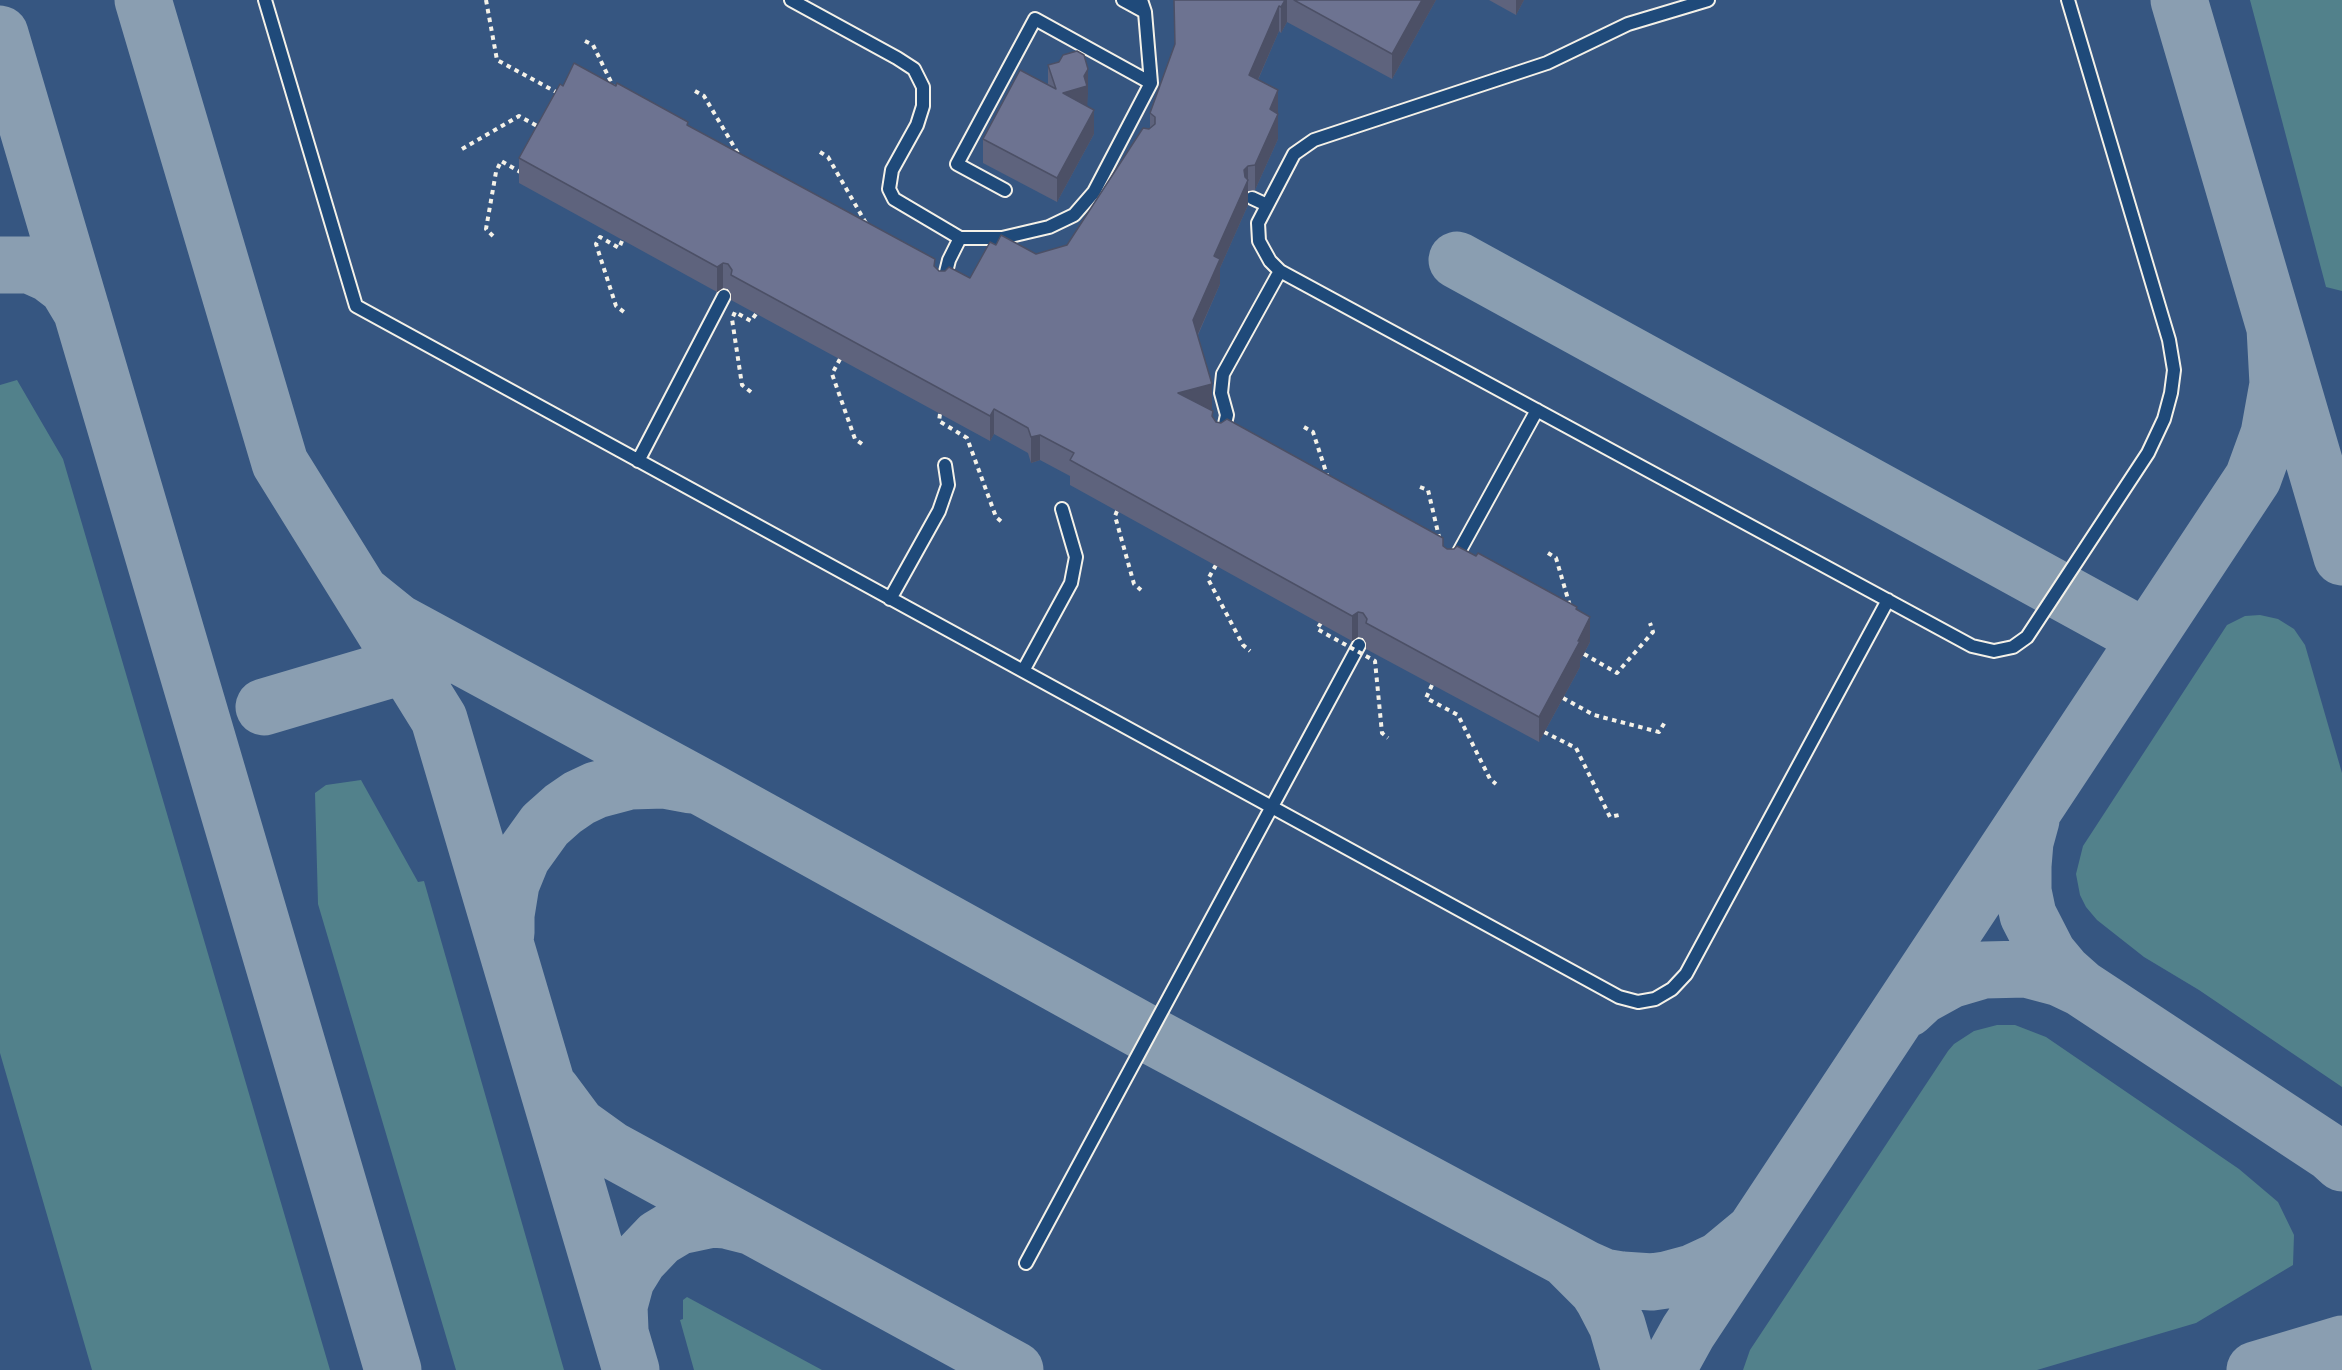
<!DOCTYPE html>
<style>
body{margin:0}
canvas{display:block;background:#1f4a7a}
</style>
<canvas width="2342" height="1370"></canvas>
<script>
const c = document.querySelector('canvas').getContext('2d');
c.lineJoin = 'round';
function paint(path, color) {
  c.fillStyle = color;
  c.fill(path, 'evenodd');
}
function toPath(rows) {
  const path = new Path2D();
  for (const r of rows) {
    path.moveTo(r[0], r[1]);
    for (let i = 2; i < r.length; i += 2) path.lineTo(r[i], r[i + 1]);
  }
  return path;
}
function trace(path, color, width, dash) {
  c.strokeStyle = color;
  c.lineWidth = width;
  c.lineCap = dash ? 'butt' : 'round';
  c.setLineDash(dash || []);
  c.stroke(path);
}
const built = toPath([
 [0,0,2342,0,2342,1370,0,1370]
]);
const green = toPath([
 [2250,0,2342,0,2342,291,2326,287],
 [17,380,63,459,330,1370,92,1370,0,1053,0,385],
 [2260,615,2278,619,2294,629,2305,645,2342,773,2342,1087,2199,990,2144,957,2097,920,2086,907,2080,895,2076,874,2083,846,2227,625,2245,616],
 [361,780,418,882,424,881,564,1370,456,1370,318,904,315,793,326,785],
 [1997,1025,2015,1025,2046,1037,2239,1169,2278,1202,2294,1235,2293,1265,2196,1323,2037,1370,1743,1370,1750,1350,1948,1051,1954,1044,1974,1031],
 [687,1297,822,1370,694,1370,680,1320,683,1319,683,1300]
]);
const taxiway = toPath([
 [143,0,280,463,439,719,631,1370],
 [2179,0,2342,557],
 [0,34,393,1370],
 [1457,260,2146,638],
 [0,265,30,265,50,274,67,287,82,312],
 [361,593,397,622,709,791,1150,1035,1586,1269,1604,1277,1622,1280,1652,1282,1666,1280,1692,1273,1720,1260,1755,1231],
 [264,707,416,662,442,657],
 [2031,820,2025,842,2023,866,2023,891,2028,915,2048,954,2063,972,2081,988],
 [506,933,506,915,511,884,522,857,545,825,563,809,579,798,596,790,630,781,664,780,691,785],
 [1907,1009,1921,996,1950,980,1984,970,2026,969,2060,978,2081,988,2331,1153,2342,1163],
 [552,1091,578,1126,610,1149,1015,1370],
 [1568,1260,1597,1289,1604,1300,1617,1325,1630,1370],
 [620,1330,619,1306,626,1280,639,1259,659,1238,679,1226,712,1219,726,1220,750,1226],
 [1667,1370,1688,1332,2253,478,2269,434,2278,384,2275,328],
 [2255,1370,2342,1344]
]);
const path = toPath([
 [486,0,497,60,558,93],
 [585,41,593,45,614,88],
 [695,91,704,96,739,155],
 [462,149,519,116,539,127],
 [820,152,828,157,867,225],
 [493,236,486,229,496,172,501,161,524,174],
 [622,241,619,248,600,237,596,244,616,306,624,312],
 [840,359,832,374,855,439,862,444],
 [751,392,742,385,732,319,735,312,751,321,756,314],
 [940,414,939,421,967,438,996,517,1003,523],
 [1304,427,1313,432,1328,478],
 [1420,487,1428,490,1440,541],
 [1117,511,1115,516,1134,584,1141,590],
 [1548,553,1556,558,1570,606],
 [1216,565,1208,579,1243,645,1250,651],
 [1584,654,1617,673,1653,632,1650,623],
 [1432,685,1426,698,1458,715,1490,779,1496,784],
 [1563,698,1594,715,1659,732,1665,722],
 [1544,732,1576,748,1610,817,1619,815]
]);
const lane = toPath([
 [265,0,356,306,1619,997,1638,1002,1655,999,1672,989,1686,974,1888,600],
 [791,0,897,58,914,69,923,87,923,106,917,125,892,170,889,189,894,199,960,238,1002,238,1049,227,1074,215,1094,192,1151,83,1145,12,1141,0],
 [1123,0,1145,12],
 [1708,0,1628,24,1547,63,1314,140,1294,154,1258,223,1259,241,1270,261,1280,271,1972,646,1994,651,2013,647,2027,637,2148,453,2164,419,2171,393,2174,370,2169,340,2068,0],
 [1005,190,957,164,1035,19,1151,83],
 [1252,198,1267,205],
 [943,284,949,260,960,238],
 [1223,433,1227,415,1221,393,1223,374,1280,271],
 [638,461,724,296],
 [1454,561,1537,410],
 [890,599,939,511,948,485,945,465],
 [1023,671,1071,583,1076,557,1062,509],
 [1026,1263,1359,645]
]);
const pathBridge = toPath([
 [1321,623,1317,629,1375,661,1382,733,1388,738]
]);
const wall = toPath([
 [1174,0,1436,0,1392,79,1287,22,1281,33,1279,31,1258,80,1278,90,1278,139,1255,190,1248,191,1248,205,1220,268,1220,284,1198,335,1212,409,1209,410,1213,417,1216,422,1443,546,1447,549,1577,610,1590,642,1580,661,1580,667,1539,742,1366,649,1366,643,1363,638,1358,637,1352,641,1070,485,1070,476,1040,460,1031,463,1028,453,994,434,990,441,731,300,731,294,728,289,723,288,717,292,519,183,519,158,563,86,688,125,935,266,939,271,970,278,996,245,1036,254,1067,245,1150,128,1150,113,1175,45],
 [1489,0,1524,0,1516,15],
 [1059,62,1088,69,1087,106,1094,134,1057,202,983,163,983,139,1048,85,1048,65]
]);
const shadedWall = toPath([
 [1285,0,1287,0,1287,22,1281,33,1281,7],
 [1422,0,1436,0,1392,79,1392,54],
 [1516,0,1524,0,1516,15],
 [1279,6,1279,31,1249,100,1249,75],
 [1088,69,1088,93,1087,110,1063,93,1084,76],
 [1278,90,1278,139,1255,190,1255,165,1270,109],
 [1094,110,1094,134,1057,202,1057,178],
 [1248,166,1248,205,1220,268,1220,284,1193,345,1193,320,1244,170],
 [723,263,723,288,717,292,717,267],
 [1212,384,1212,409,1178,418,1178,393],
 [994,409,994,434,990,441,990,416],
 [1040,435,1040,460,1031,463,1031,437],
 [1358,612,1358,637,1352,641,1352,616],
 [1590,617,1590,642,1580,661,1580,667,1539,742,1539,717]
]);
const building = toPath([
 [1174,0,1285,0,1281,7,1279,6,1249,75,1278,90,1270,109,1278,114,1255,165,1248,166,1244,170,1245,177,1248,180,1214,256,1220,259,1193,320,1212,384,1178,393,1213,411,1212,416,1216,422,1221,423,1227,419,1443,538,1443,546,1447,549,1454,549,1457,546,1476,556,1478,553,1577,607,1576,609,1590,617,1578,641,1580,641,1539,717,1366,623,1367,619,1363,613,1358,612,1352,616,1070,460,1074,453,1040,435,1031,437,1028,428,994,409,990,416,731,275,732,270,728,264,723,263,717,267,519,158,560,84,563,86,574,63,616,86,617,83,688,122,687,125,935,259,934,266,939,271,945,271,949,267,970,278,990,242,996,245,1001,235,1036,254,1067,245,1143,128,1149,129,1155,124,1155,117,1150,113,1175,44,1174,0],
 [1294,0,1422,0,1392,54,1294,0],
 [1077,51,1084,55,1088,69,1084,76,1087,86,1063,93,1094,110,1057,178,983,139,1020,70,1056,89,1048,65,1059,62,1063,55,1077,51]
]);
paint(built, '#365681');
paint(green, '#52818b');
trace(taxiway, '#8a9eb1', 57);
trace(lane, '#f4f1e8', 16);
trace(path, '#f4f1e8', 4, [4.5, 4.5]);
trace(lane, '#1f4a7a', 12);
trace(pathBridge, '#f4f1e8', 4, [4.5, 4.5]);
paint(wall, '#5e637d');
paint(shadedWall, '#4c5066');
paint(building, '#6d7391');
trace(building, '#4c5066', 1.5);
</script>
